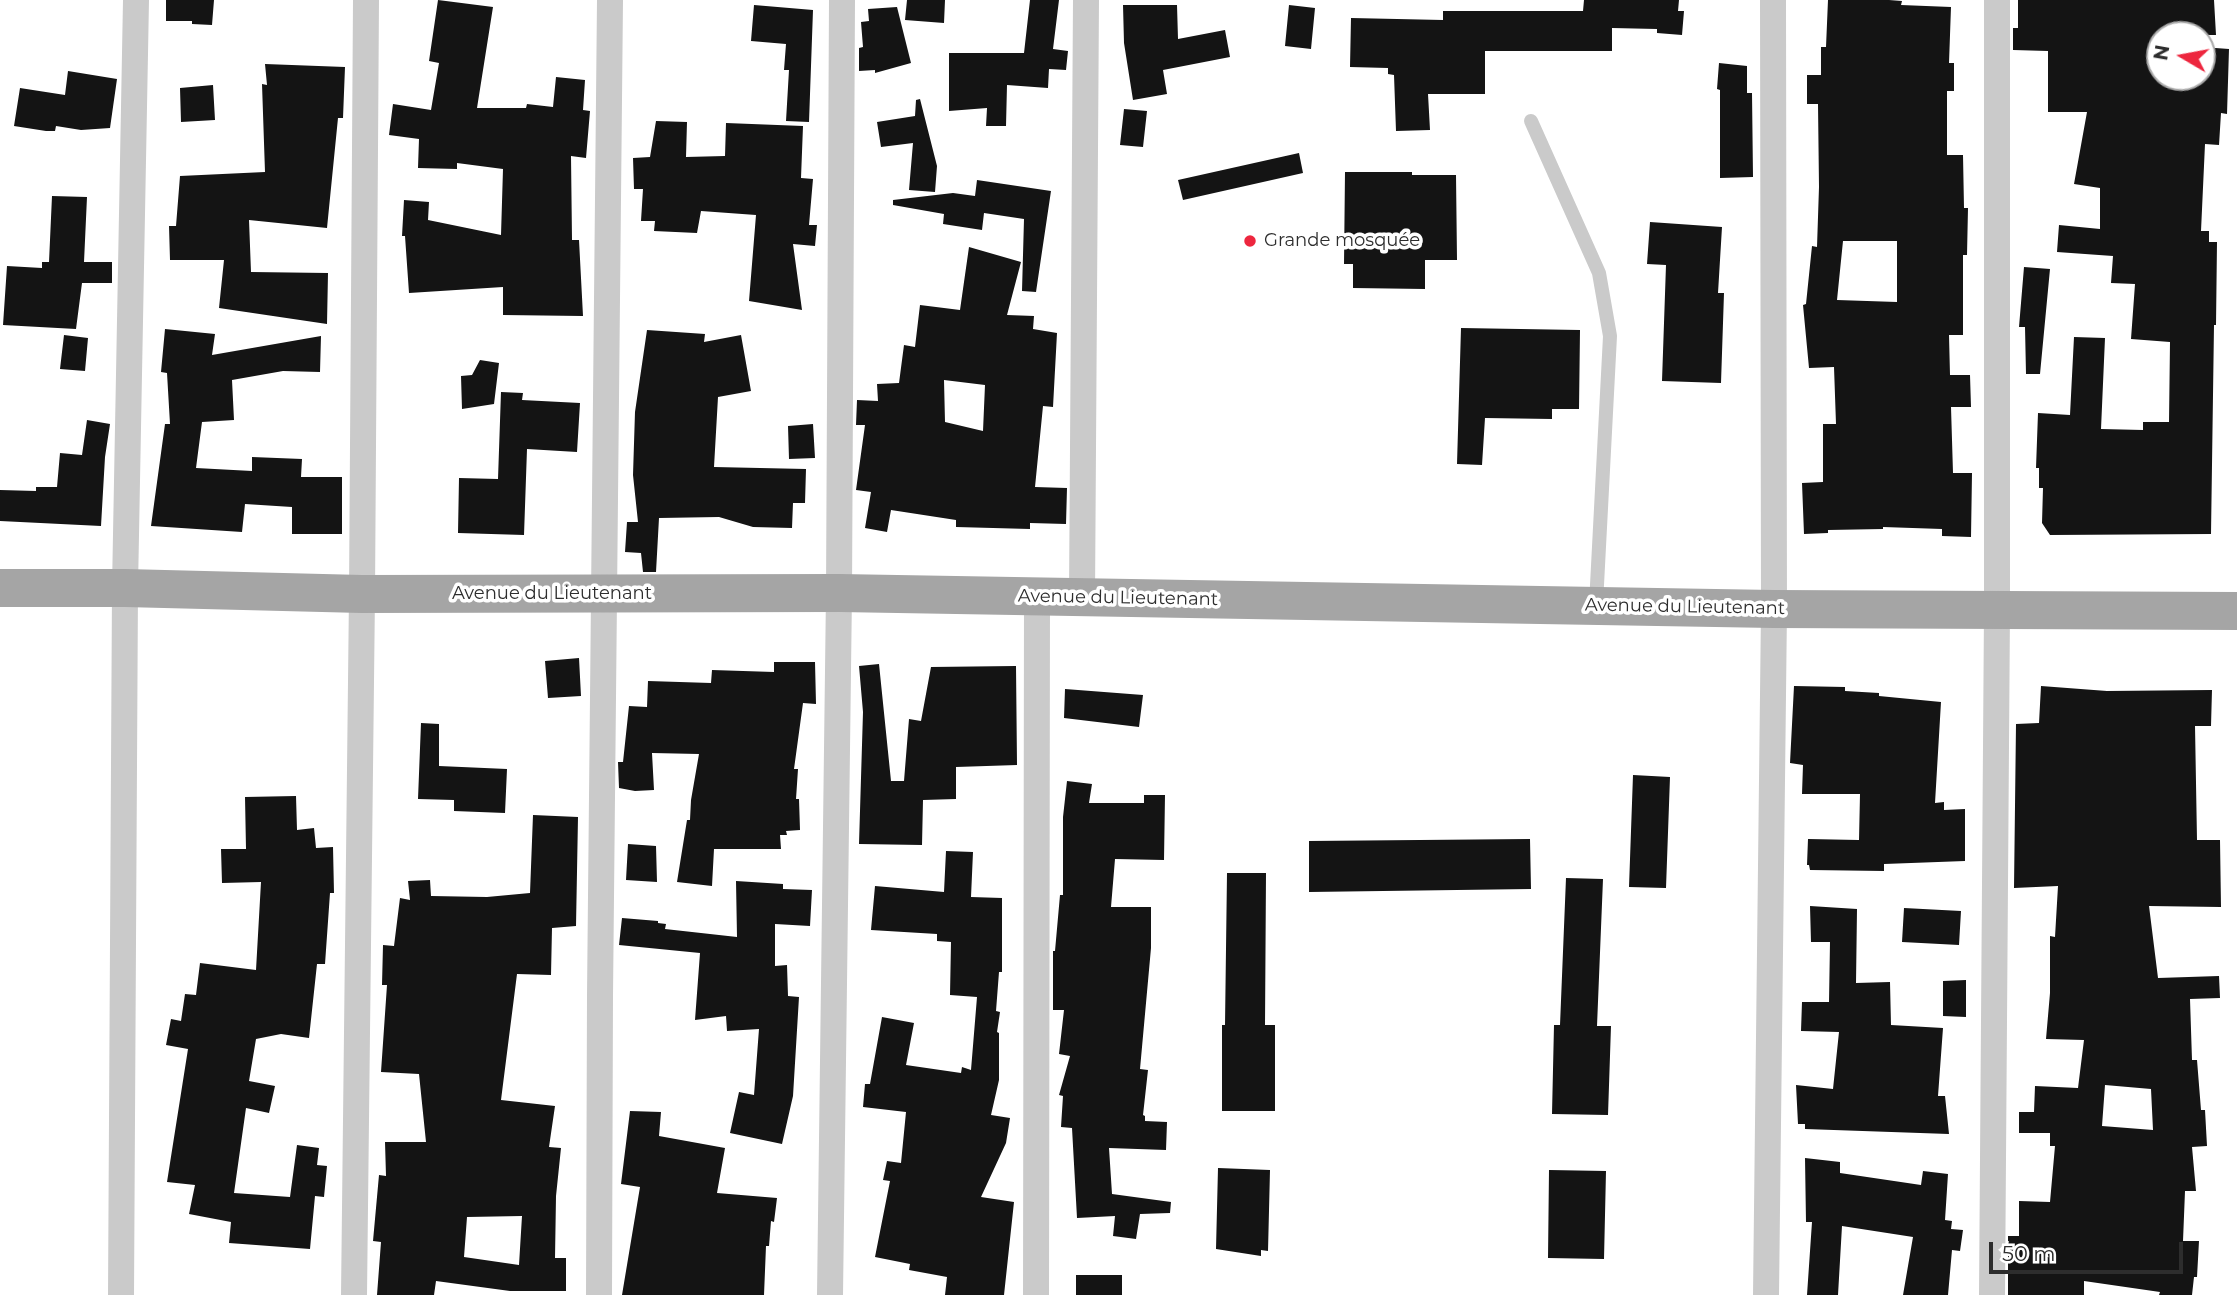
<!DOCTYPE html>
<meta charset="utf-8">
<style>
body{margin:0}
#map{position:relative;width:2237px;height:1295px;overflow:hidden;background:#fff;font-family:Montserrat,sans-serif}
canvas{display:block}
.north{position:absolute;left:2146px;top:21px;width:70px;height:70px;box-sizing:border-box;background:#fff;border:2px solid #ababab;border-radius:50%;rotate:280deg;font-size:19px;font-weight:700;line-height:28px;text-align:center;color:#2d2d2d}
.north::after{content:'';display:block;margin:auto;width:24px;height:32px;background:#ed263e;clip-path:polygon(50% 0,100% 100%,50% 72%,0 100%)}
.scale{position:absolute;left:1989px;top:1242px;width:194px;height:32px;box-sizing:border-box;border:4px solid #2d2d2d;border-top:0;padding-left:9px;font-size:21px;line-height:24px;white-space:nowrap;color:#2d2d2d;-webkit-text-stroke:5px #fff;paint-order:stroke}
</style>
<div id="map">
<canvas width="2237" height="1295"></canvas>
<div class="north">N</div>
<div class="scale">50 m</div>
</div>
<script>
const c = document.querySelector('canvas').getContext('2d');
c.lineJoin = 'round';
function paint(path, color) {
  c.fillStyle = color;
  c.fill(path, 'evenodd');
}
function toPath(rows) {
  const path = new Path2D();
  for (const r of rows) {
    path.moveTo(r[0], r[1]);
    for (let i = 2; i < r.length; i += 2) path.lineTo(r[i], r[i + 1]);
  }
  return path;
}
function trace(path, color, width, dash) {
  c.strokeStyle = color;
  c.lineWidth = width;
  c.lineCap = dash ? 'butt' : 'round';
  c.setLineDash(dash || []);
  c.stroke(path);
}
function label(font, color, halo, rows, align = 'center') {
  c.font = font + ' Montserrat,sans-serif';
  c.lineWidth = 7;
  c.setLineDash([]);
  c.textBaseline = 'middle';
  c.strokeStyle = halo;
  c.fillStyle = color;
  for (const [text, x, y, turn = 0] of rows) {
    c.save();
    c.translate(x, y);
    c.rotate((+turn || 0) * Math.PI / 180);
    c.textAlign = isNaN(turn) ? turn : align;
    if (halo) c.strokeText(text, 0, 0);
    c.fillText(text, 0, 0);
    c.restore();
  }
}
const building = toPath([
 [166,0,214,0,212,25,192,24,192,21,166,21],
 [438,0,493,7,477,108,526,108,527,104,553,107,556,77,585,80,583,110,590,111,586,158,571,156,572,240,579,240,583,316,503,315,503,287,409,293,405,236,402,236,404,200,429,202,428,220,501,235,503,169,457,163,457,169,418,168,419,139,389,135,393,104,431,110,439,63,429,61],
 [907,0,945,0,944,23,905,20],
 [1030,0,1059,0,1053,49,1068,51,1066,70,1049,69,1048,88,1007,85,1006,126,986,126,987,108,949,111,949,53,1024,53],
 [1584,0,1679,0,1678,11,1684,11,1682,35,1657,33,1657,29,1612,28,1612,51,1485,51,1485,94,1428,94,1430,130,1396,131,1394,75,1388,74,1388,68,1350,67,1351,18,1443,20,1443,11,1583,11],
 [1828,0,1889,0,1902,1,1901,5,1951,7,1949,63,1954,63,1954,91,1947,91,1947,155,1963,155,1964,208,1968,208,1967,255,1963,255,1963,335,1949,335,1950,375,1970,375,1971,407,1951,407,1953,473,1972,473,1971,537,1942,536,1942,529,1883,527,1883,529,1828,530,1828,533,1804,534,1802,483,1823,482,1823,424,1836,424,1834,367,1809,368,1803,305,1806,304,1812,246,1817,247,1819,187,1818,104,1807,104,1807,75,1821,75,1821,47,1826,47],
 [1843,241,1897,241,1897,302,1837,300],
 [2018,0,2214,0,2216,35,2160,35,2160,77,2202,77,2202,47,2229,49,2227,114,2221,113,2219,145,2205,144,2201,231,2209,231,2209,242,2217,242,2216,325,2214,325,2211,534,2050,535,2042,523,2043,488,2039,488,2039,468,2036,468,2038,413,2070,415,2074,337,2105,338,2101,429,2143,430,2143,422,2169,422,2170,342,2131,339,2135,284,2111,283,2113,256,2057,252,2059,225,2100,229,2100,188,2074,184,2087,112,2048,112,2048,51,2013,50,2013,28,2018,28],
 [754,5,813,10,809,122,786,121,789,70,784,70,786,44,751,41],
 [1123,5,1177,5,1178,39,1225,30,1230,57,1163,70,1167,94,1133,100,1124,43],
 [1289,5,1315,8,1311,49,1285,46],
 [897,7,911,63,875,73,875,70,859,71,859,48,863,47,861,22,869,21,868,9],
 [1719,63,1747,66,1747,93,1752,93,1753,177,1720,178,1720,90,1717,89],
 [265,64,345,67,343,118,338,118,327,228,249,220,251,272,328,273,327,324,219,308,224,260,170,260,169,226,176,226,180,176,265,172,262,84,267,85],
 [68,71,117,79,110,128,81,130,56,126,55,131,46,131,14,126,20,88,65,95],
 [213,85,215,120,181,122,180,88],
 [920,99,937,166,935,192,909,190,913,143,881,147,877,122,915,116,916,100],
 [1124,109,1147,111,1143,147,1120,145],
 [656,121,687,122,686,157,725,156,726,123,803,126,801,178,813,179,809,225,817,225,815,246,793,244,802,310,749,301,756,215,701,211,697,233,654,231,655,221,641,221,643,189,634,189,633,158,650,157],
 [1299,153,1303,173,1183,200,1178,180],
 [1345,172,1412,172,1412,175,1456,175,1457,260,1425,260,1425,289,1353,288,1353,264,1344,264],
 [977,180,1051,191,1036,292,1022,291,1024,219,984,213,982,230,943,224,944,214,893,205,893,200,953,193,975,196],
 [52,196,87,197,84,262,112,262,112,283,82,283,76,329,3,325,7,266,42,268,42,262,49,262],
 [1650,222,1722,227,1718,293,1724,293,1721,383,1662,381,1666,265,1647,264],
 [969,247,1021,262,1007,315,1034,316,1033,329,1057,333,1053,407,1043,406,1035,487,1067,488,1066,524,1030,523,1030,529,956,527,956,520,891,510,887,532,865,528,871,492,856,490,865,425,856,425,857,400,878,401,877,384,899,383,904,345,915,347,920,305,960,310],
 [944,380,985,385,983,431,945,422],
 [2024,267,2050,269,2040,374,2026,374,2025,327,2019,327],
 [1461,328,1580,330,1579,409,1552,409,1552,419,1485,418,1482,465,1457,464],
 [165,329,215,334,212,355,321,336,320,372,283,371,232,380,234,420,202,422,196,468,252,471,252,457,302,459,301,477,342,477,342,534,292,534,292,507,245,504,242,532,151,526,165,424,170,424,167,373,161,372],
 [647,330,705,334,704,342,741,335,751,391,718,397,714,467,806,469,805,503,793,503,792,528,753,527,719,517,659,518,656,572,643,572,641,553,625,552,627,522,638,522,633,475,635,412],
 [64,335,88,338,85,371,60,369],
 [480,360,499,363,494,404,462,409,461,376,472,375],
 [501,392,523,393,522,400,580,403,577,452,527,449,524,535,458,533,459,478,498,479],
 [87,420,110,424,105,457,101,526,0,521,0,490,36,491,36,487,57,487,60,453,82,455],
 [813,424,815,458,789,459,788,426],
 [579,658,581,696,548,698,545,661],
 [774,662,815,662,816,704,803,703,794,769,798,769,796,799,799,799,800,830,786,831,787,835,780,835,781,849,714,849,712,886,677,882,687,820,690,820,691,800,699,754,652,753,654,790,635,791,619,788,618,762,623,762,629,706,647,707,648,681,711,683,712,670,774,672],
 [879,664,891,781,904,781,909,719,921,721,931,667,1016,666,1017,765,956,767,956,799,923,800,922,845,859,844,863,712,859,666],
 [1794,686,1845,687,1845,691,1879,693,1879,696,1941,702,1935,803,1944,802,1944,810,1965,809,1965,861,1884,864,1884,871,1810,870,1809,865,1807,865,1808,839,1859,840,1860,794,1802,794,1803,765,1790,763],
 [2041,686,2107,691,2212,690,2211,726,2195,726,2197,840,2220,840,2221,907,2149,906,2158,978,2219,976,2220,998,2190,999,2192,1060,2197,1060,2201,1110,2205,1110,2207,1146,2192,1147,2196,1191,2185,1191,2183,1241,2199,1241,2197,1277,2194,1277,2192,1295,2159,1295,2160,1292,2084,1281,2084,1295,2008,1295,2008,1236,2019,1236,2019,1201,2050,1202,2055,1146,2050,1146,2050,1133,2019,1133,2019,1112,2034,1112,2035,1086,2078,1088,2084,1040,2046,1039,2050,993,2050,936,2055,937,2058,886,2014,888,2016,724,2039,723],
 [2105,1085,2151,1089,2153,1130,2102,1126],
 [1065,689,1143,695,1139,727,1064,718],
 [421,723,439,724,439,766,507,769,505,813,454,811,454,800,418,799],
 [1633,775,1670,777,1666,888,1629,887],
 [1067,781,1092,784,1089,803,1144,803,1144,795,1165,795,1164,860,1115,859,1111,907,1151,907,1151,948,1140,1069,1148,1070,1143,1115,1145,1116,1145,1121,1167,1122,1166,1150,1109,1148,1112,1194,1171,1202,1170,1213,1140,1214,1136,1239,1113,1236,1115,1216,1077,1218,1072,1128,1061,1127,1063,1096,1059,1095,1070,1056,1059,1054,1064,1010,1053,1010,1053,951,1055,951,1060,895,1063,895,1063,817],
 [296,796,297,830,314,828,316,848,333,847,334,893,330,893,325,964,317,964,309,1038,281,1034,256,1039,249,1081,275,1086,269,1113,246,1108,234,1193,290,1197,297,1145,319,1148,317,1165,327,1166,324,1197,315,1196,310,1249,229,1243,231,1222,189,1214,195,1185,167,1182,188,1049,166,1045,171,1019,181,1021,185,994,196,995,200,963,256,970,261,882,222,883,221,849,246,849,245,797],
 [533,815,578,817,576,926,552,928,551,975,517,974,501,1100,555,1106,549,1147,561,1148,556,1196,555,1258,566,1258,566,1291,510,1291,436,1281,434,1295,377,1295,381,1242,373,1241,379,1175,386,1176,385,1142,426,1142,419,1074,381,1072,387,985,382,985,383,945,394,946,400,898,410,900,408,881,430,880,431,896,487,897,530,893],
 [522,1216,519,1265,464,1257,467,1217],
 [1530,839,1531,889,1309,892,1309,841],
 [628,844,656,846,657,882,626,880],
 [946,851,973,852,971,897,1002,898,1002,972,999,972,996,1011,1000,1012,997,1032,999,1033,999,1080,991,1115,1010,1118,1006,1143,981,1197,1014,1202,1004,1295,945,1295,947,1277,909,1270,910,1264,875,1257,890,1181,883,1180,887,1161,901,1163,906,1112,863,1107,865,1084,870,1084,882,1017,914,1023,906,1065,961,1073,962,1067,971,1070,977,997,950,995,951,942,937,941,937,934,871,930,875,886,944,892],
 [1227,873,1266,873,1265,1025,1275,1025,1275,1111,1222,1111,1222,1025,1225,1025],
 [1566,878,1603,879,1597,1026,1611,1026,1608,1115,1552,1114,1554,1025,1560,1025],
 [736,881,783,884,783,889,812,890,810,926,775,924,775,966,787,965,788,996,799,997,793,1096,782,1144,730,1133,739,1092,754,1095,759,1029,727,1031,726,1016,695,1020,700,953,619,945,622,918,658,921,658,923,666,924,665,929,737,937],
 [1810,906,1857,909,1856,983,1890,982,1891,1025,1943,1028,1938,1096,1945,1096,1949,1134,1805,1129,1805,1124,1798,1124,1796,1085,1833,1089,1839,1032,1801,1031,1802,1002,1829,1002,1830,942,1811,942],
 [1904,908,1961,911,1959,945,1902,942],
 [1966,980,1966,1017,1943,1016,1943,981],
 [630,1111,661,1112,659,1136,725,1148,717,1193,777,1198,774,1222,771,1221,769,1246,766,1246,764,1295,622,1295,640,1187,621,1184],
 [1805,1158,1840,1162,1840,1173,1921,1185,1923,1171,1948,1174,1945,1220,1952,1221,1951,1229,1963,1230,1960,1251,1952,1250,1948,1295,1903,1295,1913,1237,1842,1226,1838,1295,1807,1295,1812,1222,1806,1222],
 [1218,1168,1270,1170,1268,1251,1261,1250,1261,1256,1216,1249],
 [1549,1170,1606,1171,1604,1259,1548,1258],
 [1076,1275,1122,1275,1122,1295,1076,1295]
]);
const lane = toPath([
 [1531,121,1599,273,1610,336,1596,604]
]);
const street = toPath([
 [1082,597,1086,0],
 [121,1295,125,588,136,0],
 [354,1295,362,594,366,0],
 [599,1295,600,995,610,0],
 [830,1295,839,593,842,0],
 [1036,1295,1037,597],
 [1766,1295,1774,609,1773,0],
 [1992,1295,1997,609,1997,0]
]);
const primary = toPath([
 [0,588,125,588,362,594,839,593,1774,609,2237,611]
]);
const markers = [
 [1250,241,7,"#ed263e"]
];
const poiNames = [
 ["Grande mosquée",1264,241]
];
const streetNames = [
 ["Avenue du Lieutenant",552,594],
 ["Avenue du Lieutenant",1118,598,1],
 ["Avenue du Lieutenant",1685,607,1]
];
paint(building, '#141414');
trace(lane, '#cacaca', 14);
trace(street, '#cacaca', 26);
trace(primary, '#a5a5a5', 38);
for (const [x, y, r, color] of markers) {
  const dot = new Path2D();
  dot.arc(x, y, r, 0, 2 * Math.PI);
  c.fillStyle = color;
  c.fill(dot);
  trace(dot, '#fff', 2.5);
}
label('18px', '#2d2d2d', '#fff', poiNames, 'left');
label('18px', '#2d2d2d', '#fff', streetNames);
</script>
